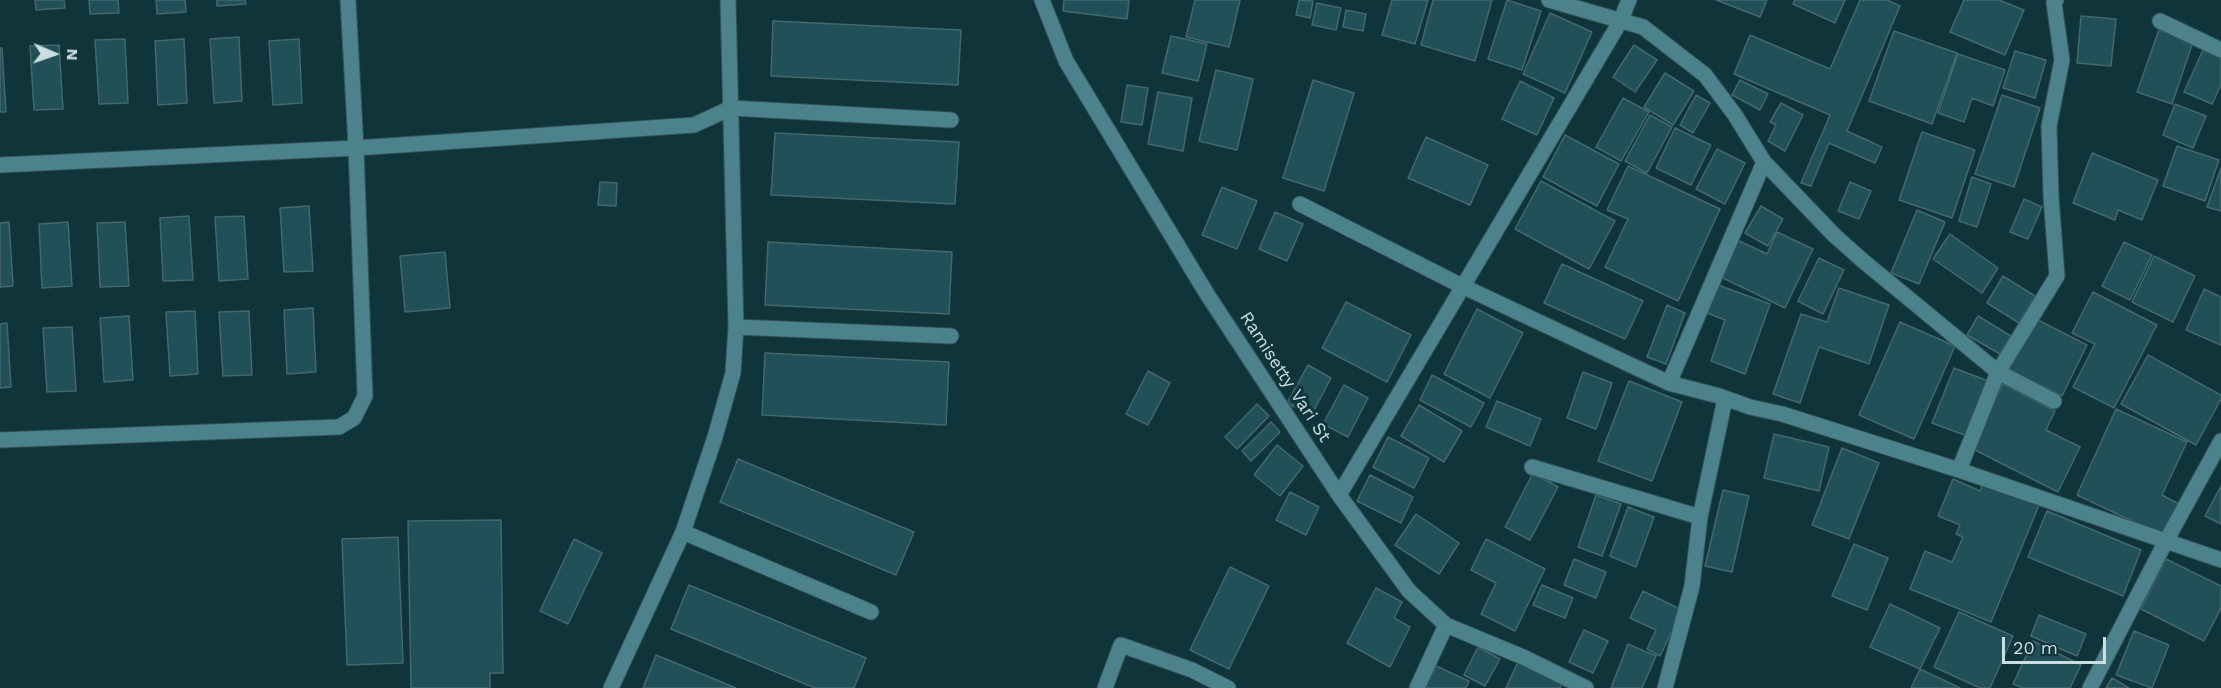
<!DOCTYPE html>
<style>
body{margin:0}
#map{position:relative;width:2221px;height:688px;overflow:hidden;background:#0f343a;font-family:"Work Sans",sans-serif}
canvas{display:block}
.north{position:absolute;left:24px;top:24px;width:60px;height:60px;-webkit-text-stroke:4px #0f343a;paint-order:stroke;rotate:92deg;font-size:16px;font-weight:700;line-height:24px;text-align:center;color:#cbdee2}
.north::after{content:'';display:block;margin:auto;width:21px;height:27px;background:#cbdee2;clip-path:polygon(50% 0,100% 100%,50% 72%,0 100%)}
.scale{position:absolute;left:2002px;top:637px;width:104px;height:27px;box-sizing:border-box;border:3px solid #cbdee2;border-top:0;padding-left:8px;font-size:18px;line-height:21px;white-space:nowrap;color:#cbdee2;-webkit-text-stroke:4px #0f343a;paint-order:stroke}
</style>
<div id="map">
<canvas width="2221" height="688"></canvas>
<div class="north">N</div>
<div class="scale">20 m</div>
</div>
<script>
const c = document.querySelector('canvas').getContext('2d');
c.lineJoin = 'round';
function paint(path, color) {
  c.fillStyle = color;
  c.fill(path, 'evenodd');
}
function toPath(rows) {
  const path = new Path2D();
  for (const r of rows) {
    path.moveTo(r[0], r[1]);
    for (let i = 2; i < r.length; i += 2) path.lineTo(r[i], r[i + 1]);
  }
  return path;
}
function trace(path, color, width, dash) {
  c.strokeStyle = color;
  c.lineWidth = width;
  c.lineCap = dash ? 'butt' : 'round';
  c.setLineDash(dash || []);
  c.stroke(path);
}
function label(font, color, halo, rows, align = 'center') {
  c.font = font + ' "Work Sans",sans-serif';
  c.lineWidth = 6;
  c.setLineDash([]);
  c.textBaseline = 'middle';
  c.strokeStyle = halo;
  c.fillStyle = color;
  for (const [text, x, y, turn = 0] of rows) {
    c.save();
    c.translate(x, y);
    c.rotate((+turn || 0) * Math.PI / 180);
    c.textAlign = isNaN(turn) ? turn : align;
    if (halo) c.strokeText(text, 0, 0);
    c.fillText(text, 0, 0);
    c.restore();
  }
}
const building = toPath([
 [35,0,64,0,65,8,36,10,35,0],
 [89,0,118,0,119,13,90,14,89,0],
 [156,0,185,0,186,12,157,14,156,0],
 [217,0,245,0,246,4,217,6,217,0],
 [1064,0,1129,0,1127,19,1063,11,1064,0],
 [1195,0,1240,0,1229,47,1186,37,1195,0],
 [1299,0,1313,1,1310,18,1296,15,1299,0],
 [1392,0,1428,0,1415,44,1382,35,1392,0],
 [1433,0,1492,0,1475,61,1421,45,1433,0],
 [1507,0,1541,11,1522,70,1488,59,1507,0],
 [1716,0,1767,0,1760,17,1716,0],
 [1795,0,1845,0,1835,23,1793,4,1795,0],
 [1860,0,1887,0,1900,6,1847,131,1882,147,1875,163,1829,143,1811,186,1801,183,1830,115,1734,74,1750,35,1830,69,1860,0],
 [1964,0,1999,0,2024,10,2005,55,1950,32,1964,0],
 [1317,3,1341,8,1336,30,1312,25,1317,3],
 [1346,10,1366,14,1363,31,1343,27,1346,10],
 [1550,13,1592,32,1565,93,1523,74,1550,13],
 [2081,16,2116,19,2111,66,2077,63,2081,16],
 [773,21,961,30,958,85,771,76,773,21],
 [2159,30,2193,42,2172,104,2137,92,2159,30],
 [1894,31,1957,53,1932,124,1869,101,1894,31],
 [1171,36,1207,44,1198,81,1162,73,1171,36],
 [239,37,242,101,214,103,210,39,239,37],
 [125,39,128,103,99,104,95,40,125,39],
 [184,39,187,103,158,105,155,41,184,39],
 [299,39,302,103,273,105,269,41,299,39],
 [59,45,63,109,34,110,30,46,59,45],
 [1634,45,1657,60,1635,92,1613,77,1634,45],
 [0,48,2,48,6,112,0,112,0,48],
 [2203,50,2221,58,2221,85,2212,104,2184,92,2203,50],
 [2015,51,2046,60,2035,98,2003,88,2015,51],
 [1958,54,2005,70,1993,106,1972,98,1964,122,1938,113,1958,54],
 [1216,70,1253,79,1237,150,1199,141,1216,70],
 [1665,73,1694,91,1673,125,1644,107,1665,73],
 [1313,80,1354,93,1324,191,1283,178,1313,80],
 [1740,80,1768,94,1760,110,1732,95,1740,80],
 [1520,81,1554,98,1537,135,1502,119,1520,81],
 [1127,85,1148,88,1142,125,1121,122,1127,85],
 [1158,92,1192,98,1183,151,1148,144,1158,92],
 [1696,95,1710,103,1693,133,1680,125,1696,95],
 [2002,95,2040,108,2014,187,1975,174,2002,95],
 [1623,98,1649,112,1621,161,1596,147,1623,98],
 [1781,103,1803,115,1785,151,1768,141,1776,125,1770,122,1781,103],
 [2175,104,2206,116,2193,148,2163,135,2175,104],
 [1650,115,1672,127,1647,173,1625,161,1650,115],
 [1675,128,1711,145,1691,185,1656,168,1675,128],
 [1922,132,1975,150,1952,218,1899,200,1922,132],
 [775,133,959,142,955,204,771,195,775,133],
 [1565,135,1619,164,1597,206,1543,177,1565,135],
 [1426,137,1488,165,1470,205,1408,178,1426,137],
 [2177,146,2219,160,2205,201,2163,186,2177,146],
 [1717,149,1745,163,1725,204,1696,189,1717,149],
 [2092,153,2158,180,2142,220,2118,210,2115,220,2073,203,2092,153],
 [1628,166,1720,209,1678,301,1605,267,1628,219,1607,210,1628,166],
 [2221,168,2221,211,2207,207,2221,168],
 [1972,177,1991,184,1977,227,1959,221,1972,177],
 [1541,181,1615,221,1589,269,1515,229,1541,181],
 [600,182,617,183,616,206,598,205,600,182],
 [1850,182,1871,191,1859,219,1838,211,1850,182],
 [1222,187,1257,201,1237,249,1202,235,1222,187],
 [2024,199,2042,207,2028,239,2010,232,2024,199],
 [309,206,313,271,284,272,280,208,309,206],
 [1761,206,1783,219,1768,246,1745,233,1761,206],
 [1917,210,1945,222,1919,284,1891,273,1917,210],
 [1275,212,1303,224,1287,261,1259,249,1275,212],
 [189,216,193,280,163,281,160,218,189,216],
 [244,216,248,279,219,281,215,217,244,216],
 [9,222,13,286,0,287,0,223,9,222],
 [68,222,72,286,42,288,39,224,68,222],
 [125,222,129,286,100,287,97,223,125,222],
 [1777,232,1813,249,1785,308,1719,276,1737,240,1767,254,1777,232],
 [1950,234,1998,268,1982,293,1933,259,1950,234],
 [768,242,952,252,949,314,765,305,768,242],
 [2124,242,2152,255,2130,300,2102,286,2124,242],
 [445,252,450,308,405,312,400,256,445,252],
 [2154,256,2195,276,2173,322,2132,302,2154,256],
 [1819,258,1844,270,1823,314,1798,301,1819,258],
 [1562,264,1643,301,1625,339,1544,303,1562,264],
 [2003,276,2035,296,2019,323,1987,303,2003,276],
 [1718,285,1770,304,1745,374,1711,361,1725,320,1707,313,1718,285],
 [1839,288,1889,305,1869,364,1819,347,1800,403,1773,394,1801,314,1827,322,1839,288],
 [2204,289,2221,297,2221,345,2186,330,2204,289],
 [2093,292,2157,325,2114,408,2073,387,2095,344,2072,333,2093,292],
 [1346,302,1411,335,1387,382,1322,348,1346,302],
 [1667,305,1685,313,1666,364,1647,357,1667,305],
 [313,308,316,372,287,374,284,310,313,308],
 [1477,309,1523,333,1490,398,1444,374,1477,309],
 [195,311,198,374,170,376,166,312,195,311],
 [249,311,252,375,223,376,219,312,249,311],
 [129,316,133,380,104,382,100,318,129,316],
 [1978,316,2011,336,2000,354,1967,335,1978,316],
 [2034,318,2087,345,2062,396,2008,369,2034,318],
 [1900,322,1955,346,1914,439,1859,415,1900,322],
 [7,323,11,387,0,388,0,324,7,323],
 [72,327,76,391,47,392,43,328,72,327],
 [765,353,949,362,946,425,762,415,765,353],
 [2148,355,2221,395,2221,399,2196,445,2121,404,2148,355],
 [1308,365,1331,378,1311,416,1287,403,1308,365],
 [1954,368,1991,382,1970,437,1932,423,1954,368],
 [1148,371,1170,383,1148,425,1126,414,1148,371],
 [1583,372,1612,383,1596,429,1567,418,1583,372],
 [1432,375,1484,403,1471,427,1420,400,1432,375],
 [1629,381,1682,402,1652,481,1598,461,1629,381],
 [2003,384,2055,411,2046,430,2080,447,2058,492,1971,448,2003,384],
 [1344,385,1368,398,1348,437,1323,424,1344,385],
 [1497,401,1541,419,1530,446,1486,427,1497,401],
 [1257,404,1269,416,1237,449,1225,437,1257,404],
 [1419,405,1462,431,1444,462,1401,436,1419,405],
 [2116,409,2187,442,2162,495,2179,504,2164,536,2077,495,2116,409],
 [1271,422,1280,432,1251,461,1242,451,1271,422],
 [1774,434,1829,447,1819,491,1764,478,1774,434],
 [1388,437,1429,458,1414,488,1373,467,1388,437],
 [1277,445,1303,466,1280,496,1254,475,1277,445],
 [1842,448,1879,463,1849,539,1812,525,1842,448],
 [738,459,914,532,896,575,720,502,738,459],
 [1533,473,1558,487,1530,540,1505,527,1533,473],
 [1370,475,1413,497,1401,523,1357,501,1370,475],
 [1953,479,1980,491,1983,482,2039,505,1991,622,1910,589,1925,551,1952,562,1963,537,1956,534,1960,525,1938,516,1953,479],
 [2221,486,2221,524,2205,516,2221,486],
 [1723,490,1749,496,1732,572,1705,566,1723,490],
 [1290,492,1319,507,1306,535,1276,520,1290,492],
 [1596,495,1621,504,1602,556,1578,547,1596,495],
 [1628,507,1654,517,1636,567,1610,556,1628,507],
 [2047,511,2141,550,2123,596,2028,557,2047,511],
 [1416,514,1459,543,1439,574,1395,545,1416,514],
 [501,520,503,673,490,673,490,688,411,688,408,521,501,520],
 [398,537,403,663,347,665,342,539,398,537],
 [574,539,602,553,568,624,540,611,574,539],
 [1486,539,1545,569,1515,631,1481,614,1496,583,1471,570,1486,539],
 [1854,544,1888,558,1867,610,1832,596,1854,544],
 [1574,559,1606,572,1596,598,1564,585,1574,559],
 [2166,559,2221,586,2221,608,2204,641,2141,609,2166,559],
 [1230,567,1269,586,1229,669,1190,650,1230,567],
 [689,585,866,658,854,688,815,688,671,629,689,585],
 [1542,585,1573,598,1565,618,1533,605,1542,585],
 [1376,588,1402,602,1394,618,1410,627,1390,667,1347,643,1376,588],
 [1643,591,1682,610,1660,656,1647,649,1656,630,1630,618,1643,591],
 [1890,604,1940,628,1920,669,1870,647,1890,604],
 [1959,612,2013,636,1990,688,1980,688,1934,667,1959,612],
 [2039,615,2086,634,2077,656,2031,636,2039,615],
 [1584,630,1608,641,1593,673,1569,662,1584,630],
 [2134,631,2169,645,2152,688,2116,675,2134,631],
 [2033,641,2081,665,2070,688,2023,688,2013,684,2033,641],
 [1628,644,1656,656,1642,688,1611,688,1628,644],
 [1478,647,1500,659,1485,686,1464,675,1478,647],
 [656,655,736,688,643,688,656,655],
 [1518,662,1562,683,1560,688,1506,688,1518,662],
 [1436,666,1469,681,1466,688,1425,688,1436,666],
 [1920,669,1960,688,1911,688,1920,669],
 [2112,678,2129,688,2106,688,2112,678]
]);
const minor = toPath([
 [1042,0,1066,61,1207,294,1339,495,1409,591,1446,625,1523,657,1586,688],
 [1549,0,1643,27,1705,75,1735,115,1764,162,1834,235,1862,260,1998,372,2054,401],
 [2160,21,2221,50],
 [0,165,356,148,694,125,731,108,951,120],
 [1300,204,1462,286,1669,383,1719,396,1750,407,1782,414,1959,470,2221,560],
 [736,327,951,336],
 [1669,383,1764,162],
 [0,440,339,427,354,418,365,396,356,148,348,0],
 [1532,467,1700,517],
 [1959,470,1998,372,2057,276,2051,197,2049,126,2062,60,2054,3,2056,0],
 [1339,495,1620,22,1629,0],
 [683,532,871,612],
 [611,688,683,532,715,437,733,373,736,327,728,0],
 [1105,688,1121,645,1192,670,1228,688],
 [1417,688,1446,625],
 [1665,688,1692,586,1700,517,1725,399],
 [2090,688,2166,541,2221,441]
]);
const streetNames = [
 ["Ramisetty Vari St",1285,377,57]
];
paint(building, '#225058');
trace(building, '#43686e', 1.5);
trace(minor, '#315358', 17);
trace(minor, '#4c828b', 15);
label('18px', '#cbdee2', '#0f343a', streetNames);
</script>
